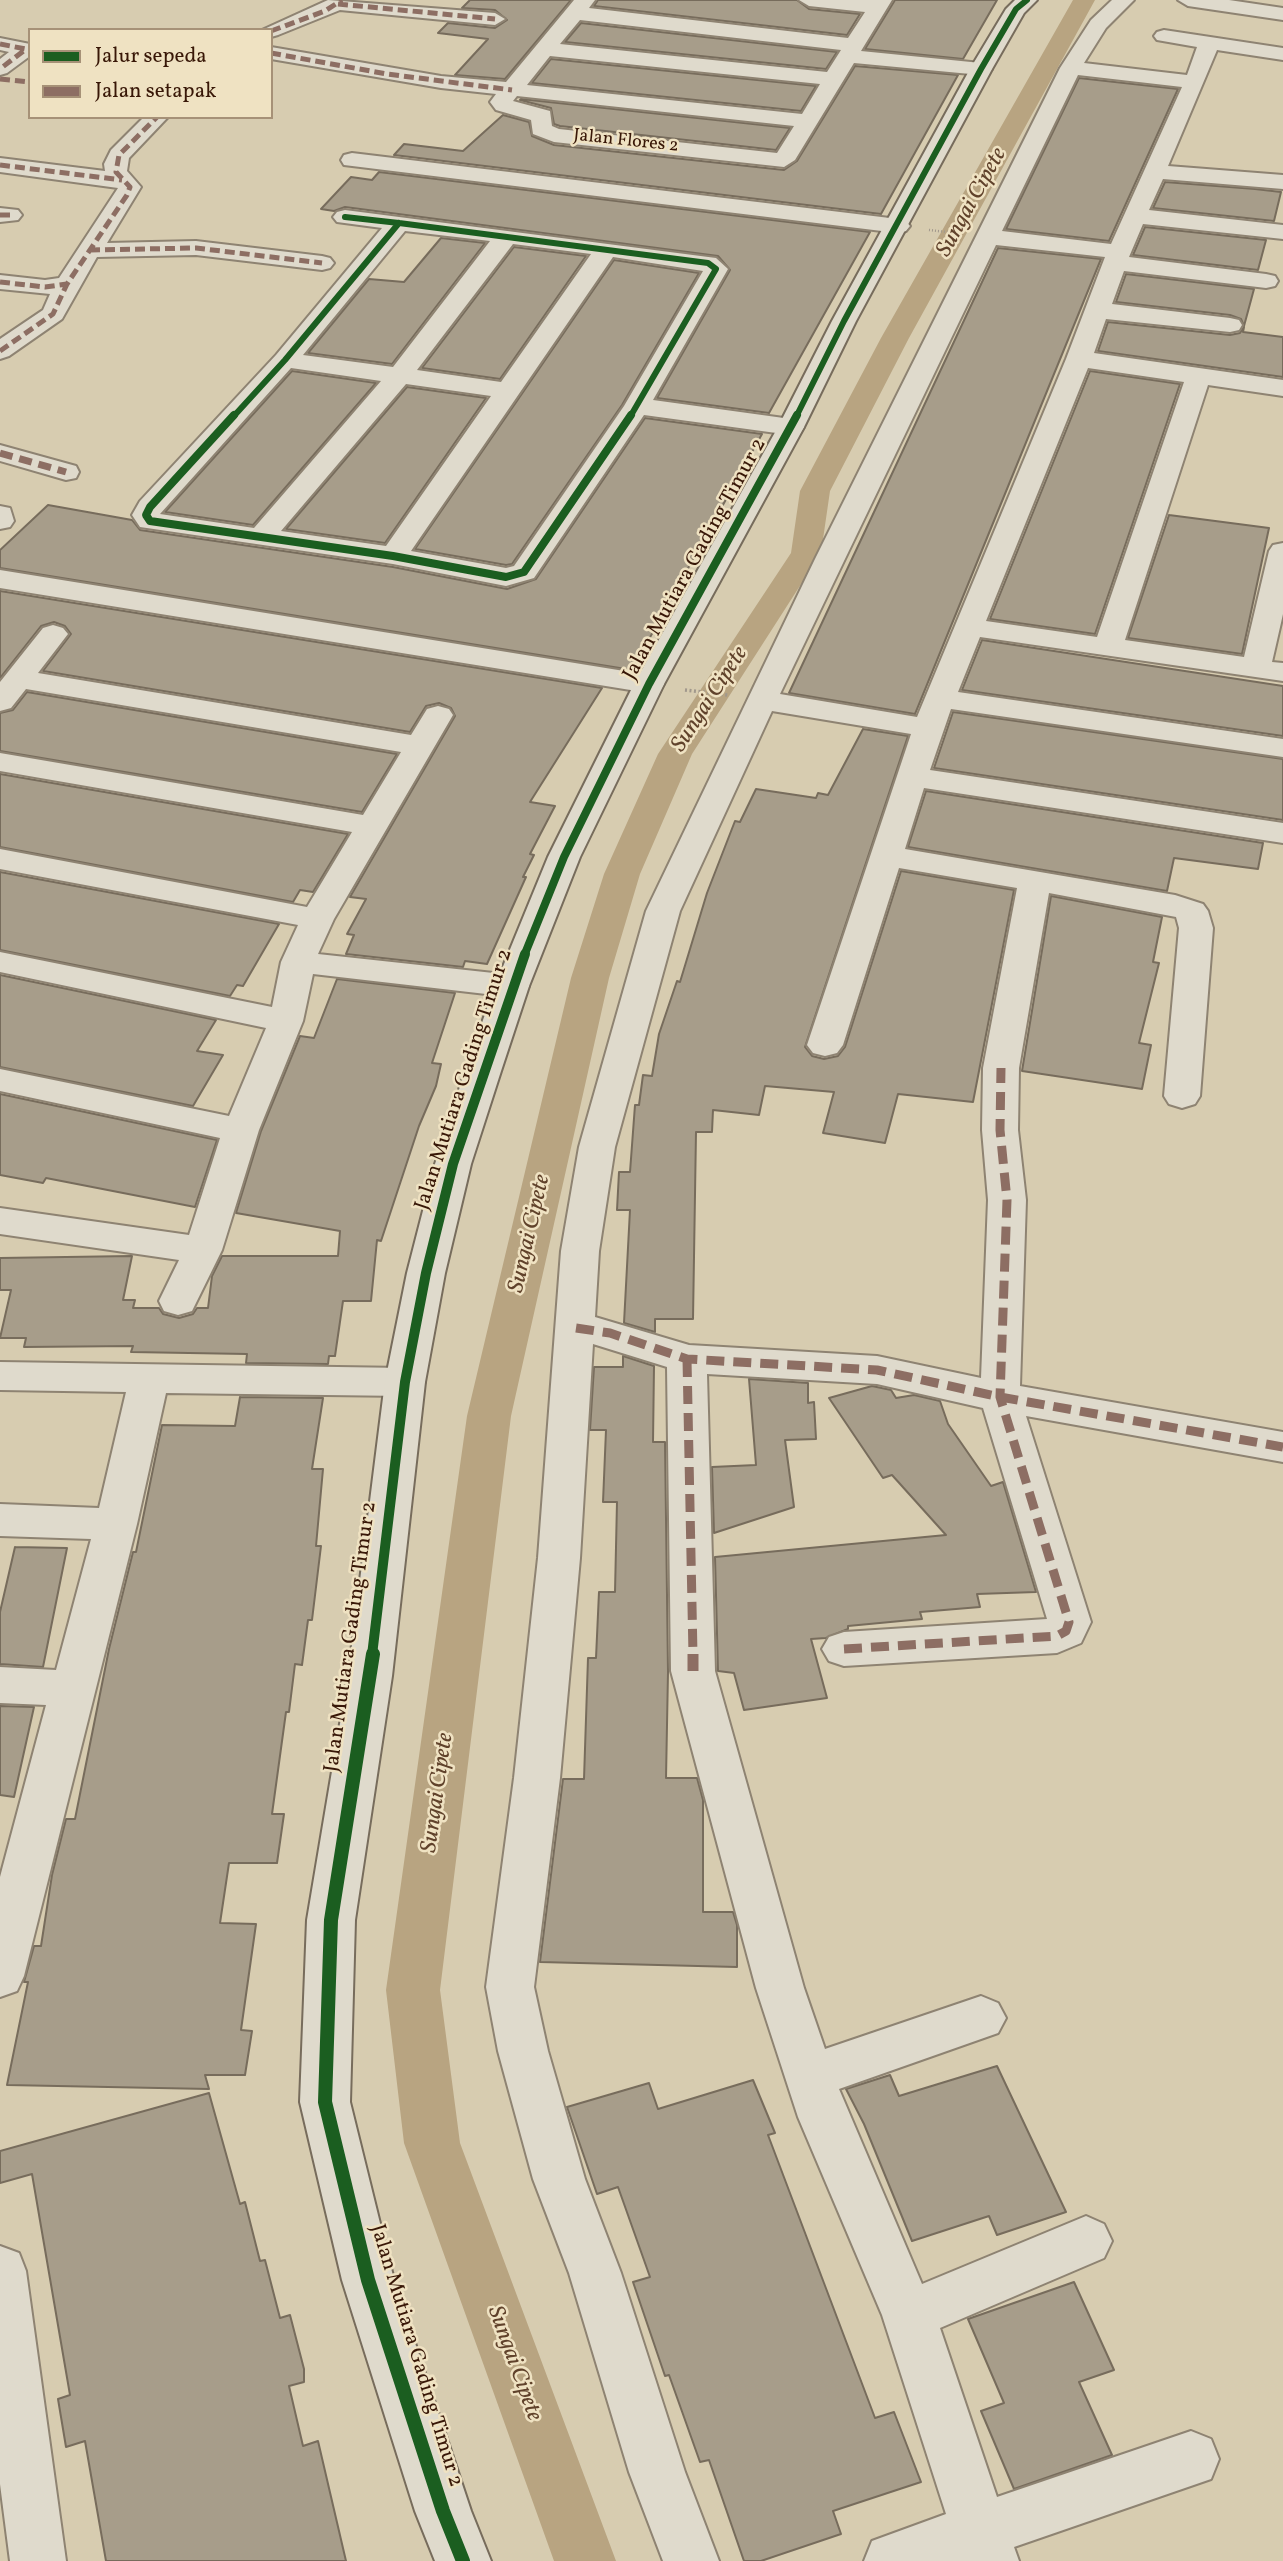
<!DOCTYPE html>
<style>
body{margin:0}
#map{position:relative;width:1283px;height:2561px;overflow:hidden;background:#d7ccb0;font-family:Vollkorn,serif}
canvas{display:block}
.legend{position:absolute;left:28px;top:28px;width:245px;height:91px;box-sizing:border-box;background:#efe2c2;border:2px solid #a69177;margin:0;padding:9px 12px;list-style:none;font-size:21px;color:#381707}
.legend li{display:flex;align-items:center;gap:14px;height:35px}
.legend b{width:35px;border:2px solid #a69177}
</style>
<div id="map">
<canvas width="1283" height="2561"></canvas>
<ul class="legend">
<li><b style="height:9px;background:#1b5e20"></b>Jalur sepeda</li>
<li><b style="height:9px;background:#8d6e63"></b>Jalan setapak</li>
</ul>
</div>
<script>
const c = document.querySelector('canvas').getContext('2d');
c.lineJoin = 'round';
function toPath(rows) {
  const path = new Path2D();
  for (const r of rows) {
    path.moveTo(r[0], r[1]);
    for (let i = 2; i < r.length; i += 2) path.lineTo(r[i], r[i + 1]);
  }
  return path;
}
function paint(path, color) {
  c.fillStyle = color;
  c.fill(path, 'evenodd');
}
function trace(path, color, width, dash) {
  c.strokeStyle = color;
  c.lineWidth = width;
  c.lineCap = dash ? 'butt' : 'round';
  c.setLineDash(dash || []);
  c.stroke(path);
}
function label(font, color, halo, rows, align = 'center') {
  c.font = font + ' Vollkorn,serif';
  c.lineWidth = 5;
  c.setLineDash([]);
  c.textBaseline = 'middle';
  c.strokeStyle = halo;
  c.fillStyle = color;
  for (const [text, x, y, turn = 0] of rows) {
    c.save();
    c.translate(x, y);
    c.rotate((+turn || 0) * Math.PI / 180);
    c.textAlign = isNaN(turn) ? turn : align;
    if (halo) c.strokeText(text, 0, 0);
    c.fillText(text, 0, 0);
    c.restore();
  }
}
const canal = toPath([
 [1073,0,1095,0,909,338,830,491,821,553,692,754,640,874,609,978,511,1416,440,1990,460,2143,616,2561,554,2561,404,2143,386,1990,467,1416,571,978,604,874,658,754,791,553,800,491,881,338,1073,0]
]);
const building = toPath([
 [470,0,571,0,505,79,455,75,488,39,438,33,448,23,495,28,507,20,495,10,462,8,470,0],
 [598,0,797,0,809,9,860,14,847,35,594,6,598,0],
 [895,0,997,0,963,59,865,49,895,0],
 [581,23,837,52,826,69,565,42,581,23],
 [551,59,816,86,801,111,532,83,551,59],
 [855,66,958,75,881,214,394,155,404,144,463,151,503,115,529,122,532,136,554,145,784,170,797,161,855,66],
 [1079,78,1178,89,1109,241,1006,229,1079,78],
 [520,100,521,99,790,128,776,150,560,126,554,124,551,108,520,100],
 [379,172,870,232,769,413,657,398,730,270,718,256,345,207,334,211,321,209,351,177,372,180,379,172],
 [1165,182,1255,189,1281,192,1274,221,1153,208,1165,182],
 [1145,227,1266,240,1258,270,1133,255,1145,227],
 [441,238,485,243,392,364,308,353,369,279,404,282,441,238],
 [514,247,586,256,500,379,422,368,514,247],
 [998,248,1101,259,915,714,789,693,998,248],
 [614,260,699,273,622,405,512,564,506,565,415,549,614,260],
 [1126,274,1254,289,1244,326,1241,319,1230,315,1116,302,1126,274],
 [1108,322,1230,335,1240,333,1244,327,1243,332,1283,337,1283,377,1098,351,1108,322],
 [292,371,376,383,253,525,165,512,292,371],
 [1090,371,1180,384,1095,634,990,619,1090,371],
 [407,387,486,398,385,543,286,529,407,387],
 [645,418,762,434,632,670,0,568,0,550,48,505,132,520,140,530,393,567,507,589,536,579,645,418],
 [1169,515,1269,528,1242,654,1128,638,1169,515],
 [0,591,602,688,530,802,555,806,530,854,534,855,523,877,526,877,487,964,465,961,463,967,346,954,354,935,347,934,366,899,350,897,455,716,451,708,439,703,426,706,410,732,43,671,71,634,65,626,54,622,41,626,0,678,0,591],
 [982,640,1283,686,1283,736,962,690,982,640],
 [27,692,397,754,362,812,0,751,0,713,13,710,27,692],
 [953,712,1283,759,1283,820,934,768,953,712],
 [863,729,908,736,805,1047,812,1056,824,1059,838,1056,845,1047,901,871,1014,890,973,1102,898,1094,885,1143,823,1133,834,1092,765,1086,759,1115,713,1110,712,1132,696,1132,693,1319,655,1319,655,1332,624,1323,630,1210,617,1210,619,1172,630,1172,635,1105,639,1105,643,1075,652,1076,659,1034,677,981,680,982,707,893,735,821,740,822,756,789,816,798,818,793,828,795,863,729],
 [0,774,348,834,313,892,300,890,293,902,0,847,0,774],
 [926,791,1263,843,1258,869,1174,858,1167,891,908,847,926,791],
 [0,872,279,924,243,986,237,985,230,996,0,950,0,872],
 [1051,896,1162,917,1153,962,1159,963,1139,1043,1151,1045,1142,1089,1022,1071,1051,896],
 [0,975,216,1020,197,1051,223,1055,193,1106,0,1067,0,975],
 [337,979,455,993,432,1063,441,1064,436,1086,419,1126,381,1241,377,1240,371,1301,343,1301,335,1356,329,1356,328,1364,246,1363,247,1354,131,1352,133,1346,24,1347,26,1338,0,1338,11,1290,0,1290,0,1258,132,1256,123,1300,135,1300,133,1308,159,1308,163,1314,179,1318,193,1314,197,1308,208,1308,212,1276,222,1256,338,1256,340,1231,236,1213,261,1131,300,1036,314,1038,337,979],
 [0,1094,217,1140,195,1207,46,1178,43,1183,0,1175,0,1094],
 [623,1356,654,1366,653,1442,665,1442,668,1672,666,1778,697,1778,703,1800,703,1912,733,1912,737,1925,737,1967,540,1962,563,1779,584,1779,588,1658,596,1658,599,1592,615,1592,617,1502,603,1502,606,1430,590,1430,594,1367,623,1367,623,1356],
 [749,1379,808,1383,808,1403,814,1402,816,1439,785,1440,794,1507,714,1533,712,1467,756,1465,749,1379],
 [872,1386,891,1390,896,1398,914,1395,940,1401,948,1424,991,1486,1003,1482,1036,1592,977,1594,980,1607,920,1612,922,1619,848,1626,848,1629,826,1638,811,1639,827,1698,744,1710,734,1673,718,1671,715,1557,946,1535,892,1475,883,1478,829,1398,872,1386],
 [240,1397,323,1398,312,1469,323,1469,316,1546,321,1546,312,1620,308,1620,302,1665,295,1664,289,1712,286,1712,272,1814,284,1814,277,1863,229,1863,220,1923,256,1924,241,2030,252,2031,245,2075,205,2075,209,2089,7,2085,28,1982,24,1982,34,1946,41,1946,52,1875,66,1819,75,1819,109,1649,133,1552,136,1552,162,1425,235,1426,240,1397],
 [15,1547,67,1548,43,1667,0,1664,0,1612,15,1547],
 [0,1706,34,1707,14,1797,0,1795,0,1706],
 [997,2066,1066,2212,997,2235,989,2216,912,2241,864,2124,846,2089,890,2075,899,2096,997,2066],
 [753,2080,775,2133,768,2135,875,2418,894,2412,921,2482,833,2511,841,2534,761,2561,744,2561,709,2460,700,2462,669,2375,665,2376,633,2282,650,2277,618,2187,597,2194,567,2107,649,2083,658,2109,753,2080],
 [209,2093,240,2204,245,2202,260,2261,265,2260,280,2318,290,2315,304,2369,304,2382,289,2386,303,2446,318,2441,346,2561,106,2561,85,2441,66,2447,58,2399,70,2395,32,2174,0,2183,0,2151,209,2093],
 [1074,2282,1114,2370,1079,2382,1112,2455,1014,2489,981,2411,1004,2403,968,2319,1074,2282]
]);
const pathFar1 = toPath([
 [929,230,955,233]
]);
const path = toPath([
 [685,690,728,695]
]);
const street = toPath([
 [328,0,495,13,505,19,495,25,340,10,278,35,271,37,271,30,262,30,328,0],
 [574,0,595,0,589,8,848,38,865,12,809,6,799,0,892,0,861,51,981,63,992,69,981,75,854,63,795,160,784,167,554,142,533,134,531,120,496,110,490,102,496,94,441,88,271,59,271,47,441,76,506,82,574,0],
 [580,20,841,50,827,72,560,44,580,20],
 [550,56,820,84,802,114,527,85,550,56],
 [517,96,794,126,777,153,559,129,552,126,550,111,513,101,517,96],
 [1112,0,1134,0,1106,28,1084,63,1187,75,1197,47,1157,40,1154,36,1157,32,1164,30,1283,48,1283,60,1217,50,1168,166,1283,175,1283,189,1163,179,1149,210,1283,225,1283,239,1143,224,1129,257,1266,274,1275,276,1278,281,1275,286,1266,288,1124,271,1112,304,1230,318,1239,320,1242,325,1239,330,1230,332,1106,319,1094,353,1283,380,1283,396,1208,385,1125,640,1244,657,1269,551,1273,545,1283,543,1283,614,1272,662,1283,663,1283,681,980,637,958,692,1283,739,1283,757,951,709,930,770,1283,823,1283,843,924,788,905,849,1175,895,1203,904,1208,911,1213,928,1200,1096,1195,1104,1182,1108,1169,1104,1164,1096,1179,928,1176,917,1049,893,1019,1068,1018,1130,1026,1200,1020,1386,1283,1432,1283,1462,1026,1416,1091,1622,1081,1643,1057,1653,844,1666,829,1661,822,1649,829,1637,844,1632,1047,1619,983,1408,877,1384,707,1374,715,1671,804,1988,825,2049,981,1996,998,2003,1006,2018,998,2033,839,2089,922,2284,1086,2216,1104,2224,1112,2241,1104,2258,940,2328,997,2497,1191,2431,1211,2439,1219,2459,1211,2479,1014,2547,1019,2561,864,2561,872,2541,946,2514,882,2315,798,2117,756,1988,671,1671,667,1367,593,1344,580,1558,560,1778,534,1987,548,2051,585,2179,621,2273,685,2472,719,2561,663,2561,629,2472,569,2273,533,2179,498,2051,486,1987,514,1778,538,1558,561,1251,579,1147,646,911,815,559,1060,68,1091,20,1112,0],
 [1078,75,1182,87,1111,244,1002,231,1078,75],
 [996,245,1105,257,1066,359,917,717,780,694,996,245],
 [1088,368,1184,382,1097,637,986,621,1088,368],
 [772,711,911,734,807,1045,813,1053,825,1056,837,1053,843,1045,899,868,1017,888,983,1068,982,1130,988,1200,981,1378,877,1356,689,1345,595,1317,599,1251,615,1147,680,911,772,711],
 [1178,0,1229,0,1283,8,1283,20,1188,6,1178,0],
 [0,38,30,44,30,56,7,73,0,75,0,59,9,52,0,50,0,38],
 [144,117,168,117,129,158,127,171,141,187,107,243,196,241,322,256,330,258,334,263,330,268,322,270,196,255,97,257,62,319,9,356,0,359,0,339,43,310,50,294,0,289,0,275,45,280,59,278,118,188,0,172,0,158,105,171,104,164,111,150,144,117],
 [352,153,898,219,906,221,910,226,906,231,898,233,344,165,341,160,344,155,352,153],
 [0,208,18,210,22,215,18,220,0,222,0,208],
 [345,210,716,258,728,269,653,400,791,419,800,421,804,427,800,433,791,435,644,415,534,578,506,586,393,564,140,527,132,515,140,501,276,355,382,228,337,222,333,217,337,212,345,210],
 [405,231,490,241,393,367,303,355,405,231],
 [513,244,591,254,501,382,417,370,513,244],
 [613,257,703,271,624,406,514,566,506,568,411,551,613,257],
 [291,368,381,381,254,528,160,514,291,368],
 [406,384,491,396,386,546,281,531,406,384],
 [0,445,76,466,79,472,76,478,66,480,0,461,0,445],
 [0,506,10,508,14,521,10,527,0,529,0,506],
 [0,570,649,675,660,678,664,684,660,690,649,693,0,588,0,570],
 [53,625,63,628,68,634,38,673,411,735,427,709,438,706,449,709,453,715,334,919,318,954,512,975,524,979,529,986,524,993,512,997,313,974,303,1021,259,1130,222,1250,192,1311,178,1315,164,1311,159,1301,179,1260,0,1234,0,1208,189,1235,220,1138,0,1091,0,1069,229,1116,266,1028,0,972,0,952,272,1007,281,962,298,925,0,869,0,849,307,907,352,832,0,771,0,753,363,815,401,752,26,689,11,708,0,711,0,682,43,628,53,625],
 [0,1362,405,1368,419,1372,425,1382,419,1392,405,1396,166,1393,137,1524,24,1976,17,1991,0,1997,0,1877,46,1705,0,1703,0,1667,56,1670,91,1539,0,1536,0,1504,99,1508,126,1392,0,1390,0,1362],
 [0,2246,19,2253,26,2271,66,2561,10,2561,0,2484,0,2246]
]);
const secondary = toPath([
 [1015,0,1037,0,1024,13,992,69,856,321,804,427,664,684,580,857,529,986,501,1071,471,1164,445,1273,425,1382,392,1676,355,1920,350,2102,394,2280,471,2511,491,2561,435,2561,415,2511,342,2280,300,2102,307,1920,348,1676,385,1382,407,1273,435,1164,465,1071,495,986,548,857,634,684,778,427,832,321,970,69,1006,9,1015,0]
]);
const quietFar3 = toPath([
 [338,4,495,19],
 [271,31,325,11,342,0],
 [0,44,26,49,0,69],
 [271,53,387,74,512,90],
 [0,79,30,82],
 [0,165,122,180],
 [0,215,10,215],
 [90,250,196,248,322,263],
 [0,282,45,287,67,284,127,195,130,187,116,172,119,155,157,117],
 [0,351,53,314,67,284]
]);
const quietFar2 = toPath([
 [0,453,66,472]
]);
const quietFar1 = toPath([
 [576,1328,610,1333,687,1359,877,1370,1000,1397,1283,1447],
 [687,1359,693,1655],
 [844,1649,1057,1636,1066,1631,1069,1622,1000,1397,1007,1200,1000,1130,1001,1068]
]);
const quiet = toPath([
 [693,1654,693,1671]
]);
const cyclewayFar3 = toPath([
 [345,217,399,223],
 [399,223,708,263,716,269,630,417],
 [233,417,285,360,399,223],
 [796,417,844,321,981,69,1016,9,1027,0]
]);
const cyclewayFar2 = toPath([
 [234,415,150,507,146,515,150,521,393,556,506,577,524,572,631,415],
 [524,956,564,857,649,684,797,415]
]);
const cyclewayFar1 = toPath([
 [372,1655,405,1382,426,1273,453,1164,525,954]
]);
const cycleway = toPath([
 [373,1654,331,1920,325,2102,368,2280,443,2511,463,2561]
]);
const farStreetnames = [
 ["Jalan Flores 2",626,142,6]
];
const streetNames = [
 ["Jalan Mutiara Gading Timur 2",696,560,-61],
 ["Jalan Mutiara Gading Timur 2",465,1080,-72],
 ["Jalan Mutiara Gading Timur 2",352,1637,-82],
 ["Jalan Mutiara Gading Timur 2",415,2356,73]
];
const waterNames = [
 ["Sungai Cipete",973,203,-61],
 ["Sungai Cipete",711,700,-57],
 ["Sungai Cipete",531,1234,-77],
 ["Sungai Cipete",439,1793,-82],
 ["Sungai Cipete",513,2364,70]
];
paint(canal, '#b8a481');
paint(building, '#a79d8a');
trace(building, '#776c5c', 2);
trace(street, '#8e8372', 4);
trace(secondary, '#776c5c', 4);
trace(pathFar1, '#a1988c', 2.5, [1, 2]);
trace(path, '#a1988c', 3.5, [2, 2.5]);
paint(street, '#dfdacc');
paint(secondary, '#dfdacc');
trace(quietFar3, '#8d6e63', 5, [10, 5]);
trace(quietFar2, '#8d6e63', 7, [13, 7]);
trace(quietFar1, '#8d6e63', 9, [18, 9]);
trace(quiet, '#8d6e63', 11, [23, 11]);
trace(cyclewayFar3, '#1b5e20', 6);
trace(cyclewayFar2, '#1b5e20', 8);
trace(cyclewayFar1, '#1b5e20', 10);
trace(cycleway, '#1b5e20', 14);
label('18px', '#381707', '#efe2c2', farStreetnames);
label('21px', '#381707', '#efe2c2', streetNames);
label('italic 23px', '#60422b', '#efe2c2', waterNames);
</script>
